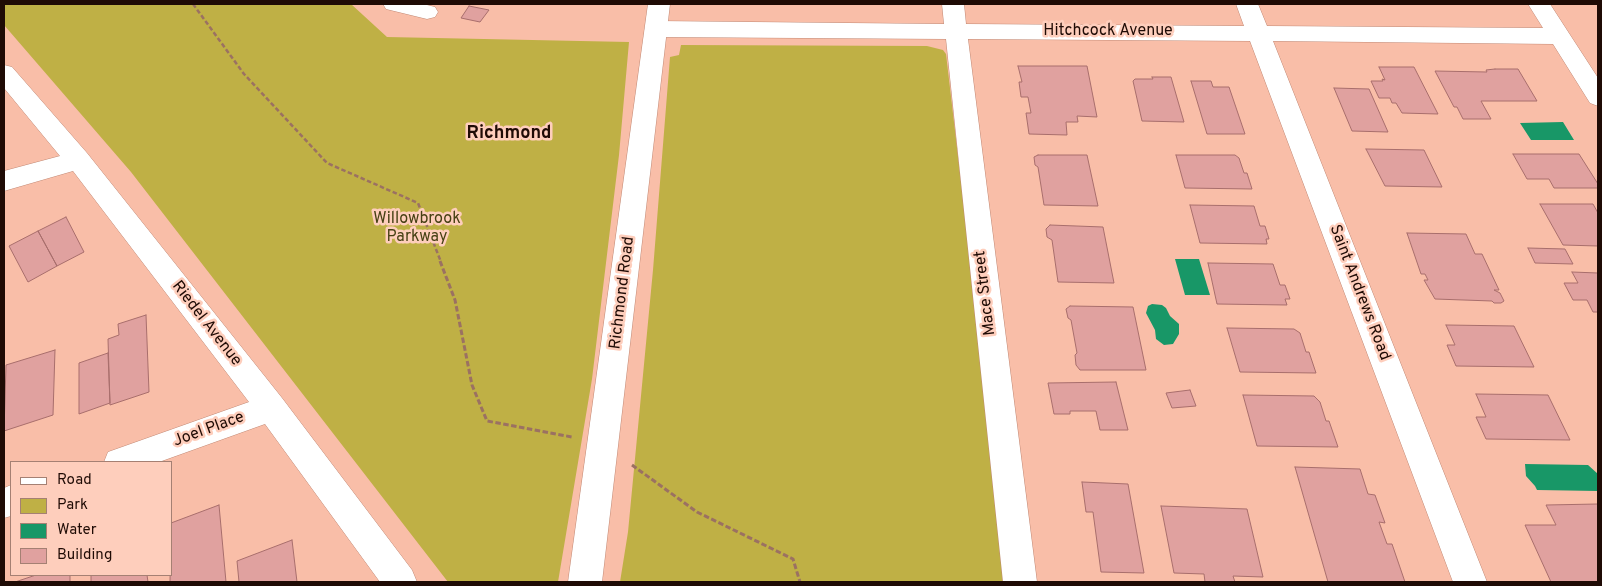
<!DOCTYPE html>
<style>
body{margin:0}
#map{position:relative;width:1602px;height:586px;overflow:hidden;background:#f9bea8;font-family:Overpass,sans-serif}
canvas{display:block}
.frame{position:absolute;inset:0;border:5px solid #1f0b05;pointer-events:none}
.legend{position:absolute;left:10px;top:461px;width:162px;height:115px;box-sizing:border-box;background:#fecebc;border:1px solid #a58073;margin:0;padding:6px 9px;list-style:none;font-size:15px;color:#1f0b05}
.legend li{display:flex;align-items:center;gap:10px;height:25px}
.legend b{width:25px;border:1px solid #a58073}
</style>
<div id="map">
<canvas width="1602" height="586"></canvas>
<div class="frame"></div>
<ul class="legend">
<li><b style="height:6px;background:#fff"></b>Road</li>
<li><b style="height:14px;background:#bfb045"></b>Park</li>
<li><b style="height:14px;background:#189767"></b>Water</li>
<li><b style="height:14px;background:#e0a19f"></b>Building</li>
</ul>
</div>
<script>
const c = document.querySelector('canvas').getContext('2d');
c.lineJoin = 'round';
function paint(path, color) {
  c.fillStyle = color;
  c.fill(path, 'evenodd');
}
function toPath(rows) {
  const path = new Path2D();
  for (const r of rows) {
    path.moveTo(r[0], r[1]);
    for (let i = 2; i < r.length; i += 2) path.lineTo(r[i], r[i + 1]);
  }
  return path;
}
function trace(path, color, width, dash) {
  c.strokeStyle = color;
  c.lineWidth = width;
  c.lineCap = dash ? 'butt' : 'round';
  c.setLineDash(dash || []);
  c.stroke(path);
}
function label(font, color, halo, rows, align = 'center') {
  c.font = font + ' Overpass,sans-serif';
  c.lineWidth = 5;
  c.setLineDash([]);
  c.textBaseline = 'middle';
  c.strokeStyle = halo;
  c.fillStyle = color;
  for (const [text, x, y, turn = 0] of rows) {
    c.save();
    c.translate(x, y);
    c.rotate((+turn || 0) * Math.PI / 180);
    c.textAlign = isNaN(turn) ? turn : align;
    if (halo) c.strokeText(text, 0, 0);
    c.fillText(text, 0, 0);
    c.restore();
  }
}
const green = toPath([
 [4,4,351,4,387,37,629,42,619,155,592,379,558,582,448,582,131,172,4,25],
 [681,45,927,46,943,50,946,54,1008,582,620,582,628,532,653,270,670,57,679,55]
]);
const water = toPath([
 [1563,122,1574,140,1531,140,1520,123],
 [1175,259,1199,259,1210,295,1185,295],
 [1152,304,1162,305,1166,308,1170,316,1179,324,1179,334,1173,344,1164,345,1156,339,1155,330,1146,313,1148,306],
 [1525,464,1588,465,1598,474,1598,491,1537,490,1535,486,1526,476]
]);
const building = toPath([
 [469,6,489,10,480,22,461,18,469,6],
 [1018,66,1087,66,1097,117,1077,116,1078,122,1066,122,1067,135,1029,134,1026,113,1031,113,1028,97,1021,97,1019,82,1022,82,1018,66],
 [1379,67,1414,67,1438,114,1402,113,1396,103,1392,103,1390,98,1379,98,1371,81,1383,81,1382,79,1385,80,1379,67],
 [1495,69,1518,69,1537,101,1481,101,1491,119,1463,119,1457,107,1454,107,1435,71,1487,72,1486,70,1495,69],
 [1152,77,1171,77,1184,122,1142,121,1133,81,1135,79,1153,79,1152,77],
 [1191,81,1211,81,1213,87,1229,87,1245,134,1207,134,1191,81],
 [1334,88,1369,89,1388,132,1352,131,1334,88],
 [1366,149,1424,150,1442,187,1385,186,1366,149],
 [1513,154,1579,154,1598,184,1598,188,1554,188,1549,179,1527,179,1513,154],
 [1038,155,1087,155,1098,206,1044,205,1038,167,1035,165,1034,157,1038,155],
 [1176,155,1235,155,1239,158,1244,173,1247,173,1252,189,1185,188,1176,155],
 [1540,204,1593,204,1598,213,1598,246,1563,245,1540,204],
 [1190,205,1254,206,1260,226,1265,226,1269,239,1266,239,1267,244,1200,243,1190,205],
 [66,217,84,252,57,266,38,231,66,217],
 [1050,225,1103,227,1114,283,1058,282,1052,240,1047,237,1046,229,1050,225],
 [38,231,57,266,28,282,9,246,38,231],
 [1407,233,1466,234,1475,254,1482,254,1499,290,1494,290,1500,293,1504,301,1501,303,1494,303,1492,301,1435,299,1424,280,1428,280,1425,274,1421,274,1407,233],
 [1528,248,1565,249,1573,264,1535,263,1528,248],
 [1208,263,1273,264,1280,285,1285,285,1290,299,1285,299,1287,305,1217,304,1208,263],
 [1572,272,1598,273,1598,312,1593,312,1587,300,1573,300,1564,283,1578,283,1572,272],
 [1070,306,1133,307,1146,370,1080,370,1076,365,1075,355,1077,353,1071,320,1068,318,1066,309,1070,306],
 [146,315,149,392,110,405,108,339,119,335,118,324,146,315],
 [1446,325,1514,326,1534,367,1456,366,1447,345,1455,345,1446,325],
 [1227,328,1294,329,1300,333,1306,352,1309,352,1316,373,1240,372,1227,328],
 [55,350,53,415,4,431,6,365,55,350],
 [108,353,110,403,79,414,79,363,108,353],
 [1116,382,1128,430,1100,430,1096,411,1070,411,1070,414,1054,414,1048,383,1116,382],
 [1190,390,1196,406,1172,408,1166,393,1190,390],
 [1476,394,1548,395,1570,440,1486,439,1476,417,1486,417,1476,394],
 [1243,395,1314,396,1320,402,1326,421,1329,421,1338,447,1257,446,1243,395],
 [1295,467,1360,469,1368,494,1375,495,1385,523,1379,522,1387,544,1392,544,1405,582,1328,582,1295,467],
 [1082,482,1128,484,1144,573,1101,572,1093,512,1086,512,1082,482],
 [1598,504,1598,582,1551,582,1525,525,1556,525,1546,505,1598,504],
 [219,505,226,582,170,582,171,523,219,505],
 [1161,506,1247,509,1263,577,1233,576,1235,582,1205,582,1204,574,1174,573,1161,506],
 [292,540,297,582,239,582,237,561,292,540],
 [36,575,70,575,70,582,15,582,36,575],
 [91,575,147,575,148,582,91,582,91,575]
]);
const pathFar1 = toPath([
 [193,4,244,74,327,163,418,203,441,262]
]);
const path = toPath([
 [440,261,455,300,472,385,487,421,572,437],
 [632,465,697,512,793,559,800,582]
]);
const street = toPath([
 [383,4,423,4,435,7,438,12,435,17,427,19,386,9,383,4],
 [942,4,964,4,966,24,1244,26,1236,4,1258,4,1267,26,1543,28,1528,4,1550,4,1598,78,1598,106,1590,103,1553,44,1273,41,1487,582,1453,582,1250,41,968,39,1037,582,1003,582,946,39,656,37,648,34,645,29,648,24,656,21,944,24,942,4],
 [4,65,12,67,87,153,282,398,412,570,417,582,380,582,265,424,159,462,104,462,108,452,249,402,73,171,4,191,4,171,60,156,4,88,4,65],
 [11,485,11,516,4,518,4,488,11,485]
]);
const secondary = toPath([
 [648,4,670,4,602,582,568,582,648,4]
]);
const streetNames = [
 ["Hitchcock Avenue",1108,32],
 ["Richmond Road",623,293,-83],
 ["Mace Street",986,293,-97],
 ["Saint Andrews Road",1359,293,69],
 ["Riedel Avenue",206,324,52],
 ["Joel Place",209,430,-20]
];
const parkNames = [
 ["Willowbrook",417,220],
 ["Parkway",417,238]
];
const neighbourhoodNames = [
 ["Richmond",509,134]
];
paint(green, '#bfb045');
paint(water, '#189767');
paint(building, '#e0a19f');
trace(building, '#a86e6c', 1);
trace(street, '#c08874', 1);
trace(secondary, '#c08874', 1);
trace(pathFar1, '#9b7162', 2.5, [4.5, 2.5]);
trace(path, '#9b7162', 3, [5.5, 2.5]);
paint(street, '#fff');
paint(secondary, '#fff');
label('16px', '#1f0b05', '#fecebc', streetNames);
label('16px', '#464013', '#fecebc', parkNames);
label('bold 18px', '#1f0b05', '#fecebc', neighbourhoodNames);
</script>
